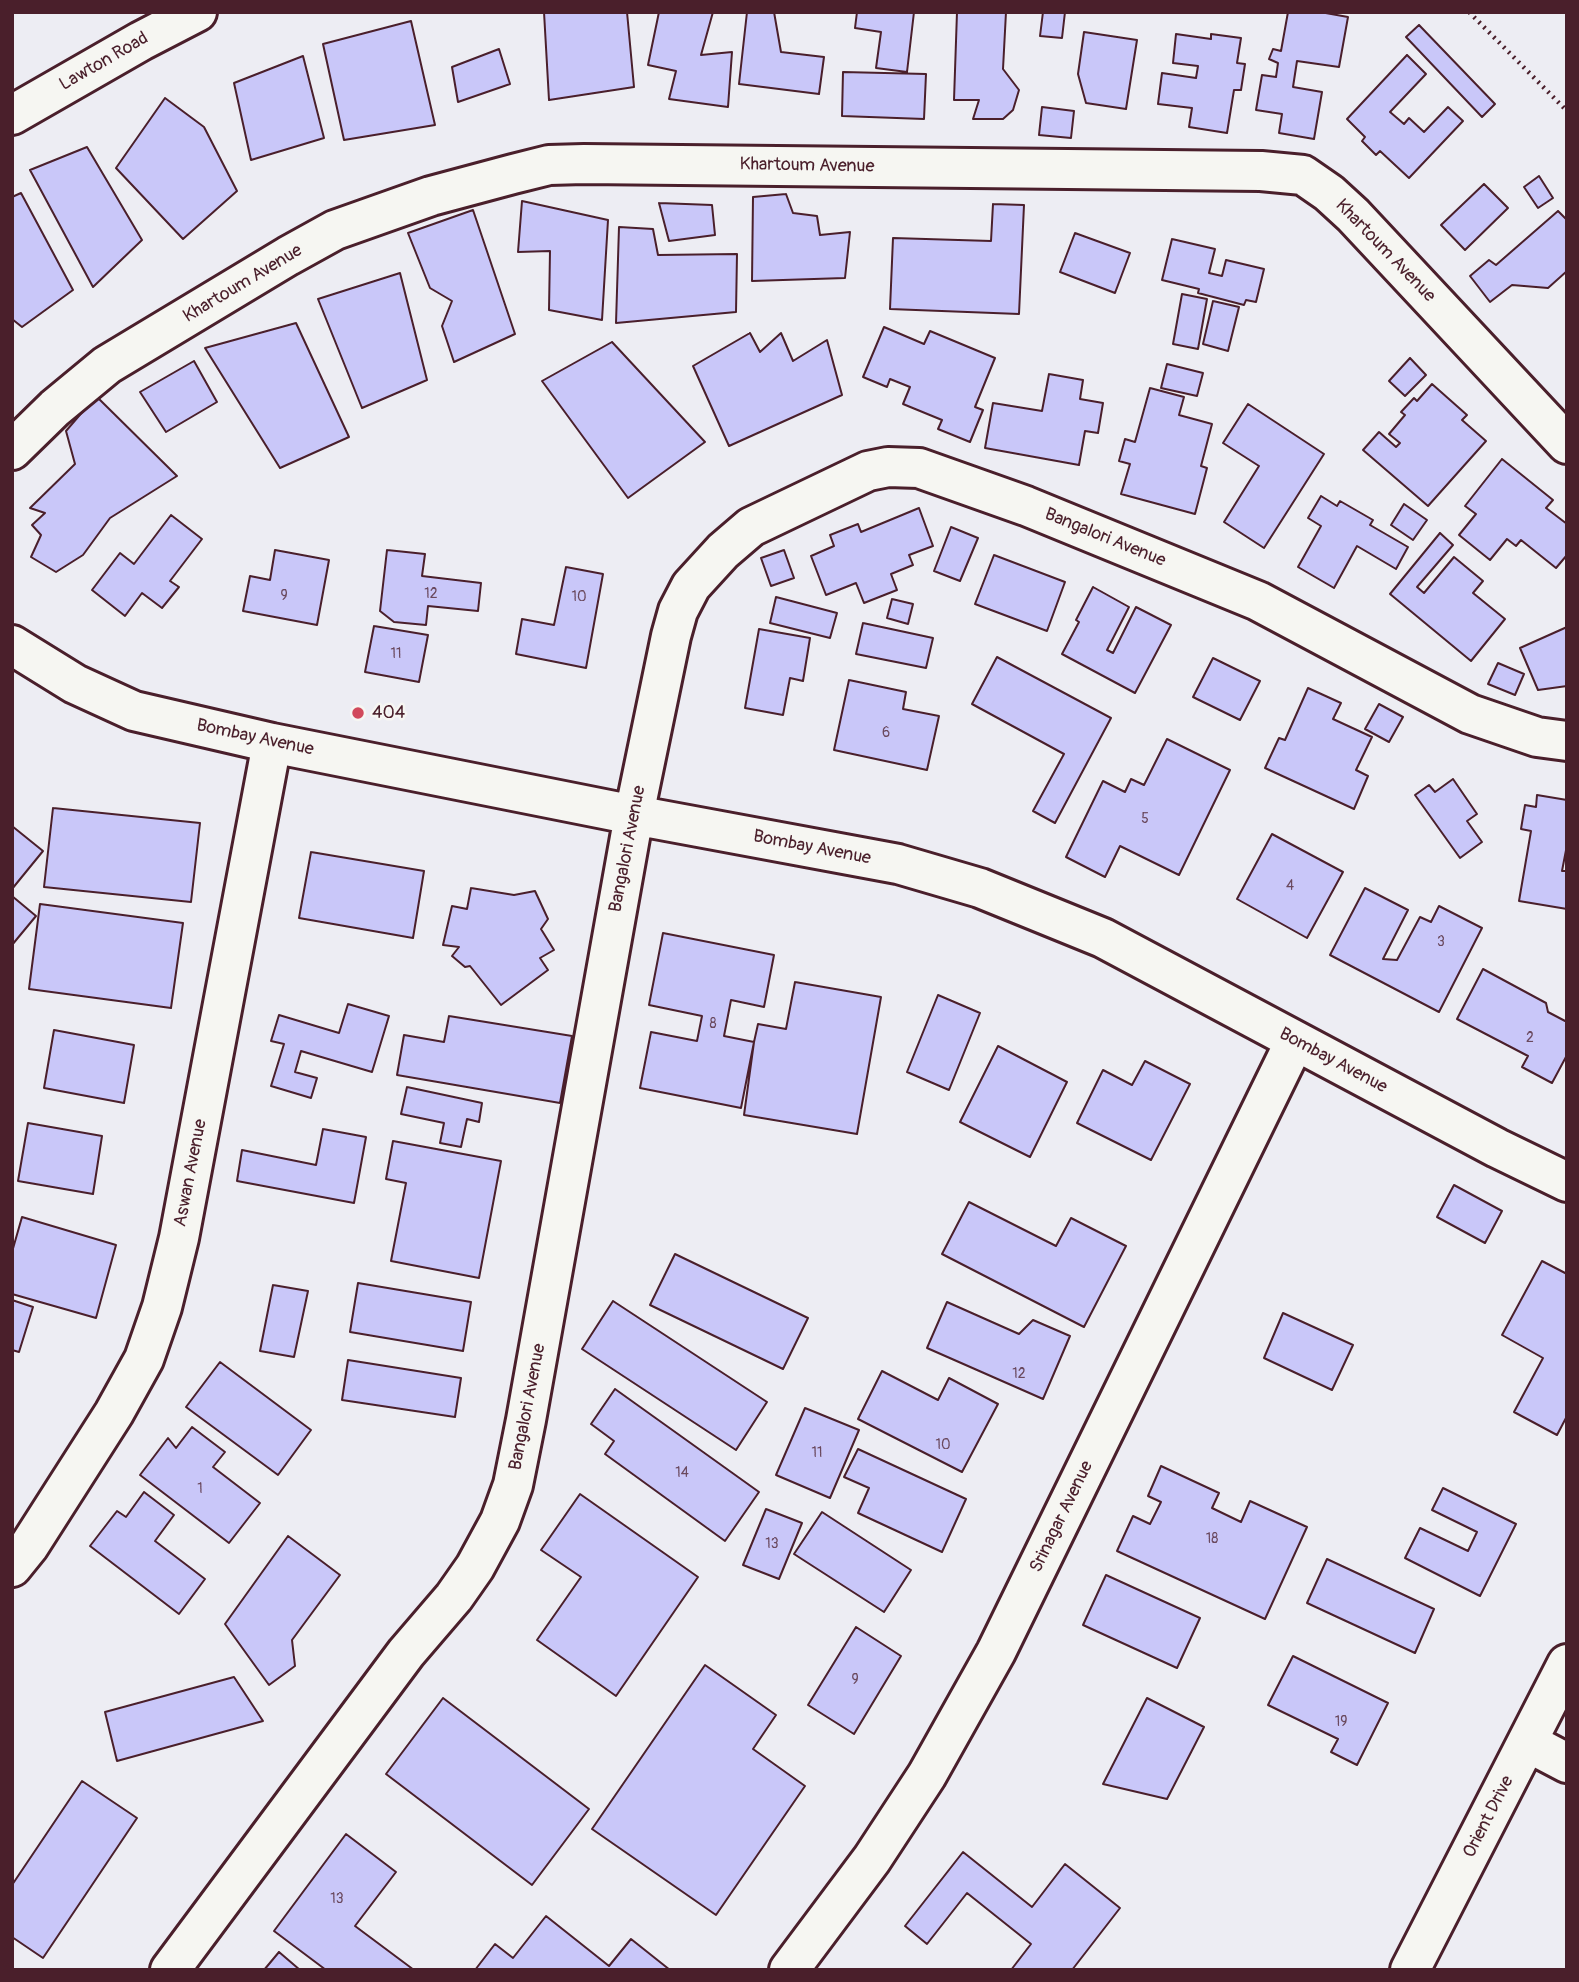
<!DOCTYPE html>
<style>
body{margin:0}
#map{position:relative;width:1579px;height:1982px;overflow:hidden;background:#ededf3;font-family:Pangolin,sans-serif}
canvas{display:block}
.frame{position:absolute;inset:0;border:14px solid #4a1f2b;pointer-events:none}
</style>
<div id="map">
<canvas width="1579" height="1982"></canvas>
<div class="frame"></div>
</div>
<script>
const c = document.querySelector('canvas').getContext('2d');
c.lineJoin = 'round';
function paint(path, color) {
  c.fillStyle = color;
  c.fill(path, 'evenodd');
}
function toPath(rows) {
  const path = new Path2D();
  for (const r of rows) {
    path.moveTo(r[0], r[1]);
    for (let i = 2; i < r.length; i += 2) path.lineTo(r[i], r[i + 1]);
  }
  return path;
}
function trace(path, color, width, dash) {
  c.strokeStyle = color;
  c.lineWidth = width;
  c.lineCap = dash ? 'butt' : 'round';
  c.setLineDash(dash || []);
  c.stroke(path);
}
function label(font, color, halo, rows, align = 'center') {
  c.font = font + ' Pangolin,sans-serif';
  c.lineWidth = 5;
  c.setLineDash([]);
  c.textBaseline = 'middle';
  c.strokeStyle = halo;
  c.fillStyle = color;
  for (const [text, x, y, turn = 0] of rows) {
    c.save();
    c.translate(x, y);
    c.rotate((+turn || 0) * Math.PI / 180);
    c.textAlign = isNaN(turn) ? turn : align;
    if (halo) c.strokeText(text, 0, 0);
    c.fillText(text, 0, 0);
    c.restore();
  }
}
const building = toPath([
 [544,12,627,12,634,87,549,100,544,12],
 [659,12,713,12,701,55,732,52,728,107,669,99,676,71,648,65,659,12],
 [747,12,774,12,781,52,824,57,819,94,739,84,747,12],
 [857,12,914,12,907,72,876,68,881,32,855,28,857,12],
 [957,12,1006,12,1003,69,1019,90,1013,110,1003,119,973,119,979,100,954,100,957,12],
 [1043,12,1065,12,1062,38,1040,36,1043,12],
 [1288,12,1320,12,1348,17,1339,67,1297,61,1293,87,1322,92,1314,139,1279,133,1282,114,1256,110,1262,75,1276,77,1278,63,1269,59,1273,49,1281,51,1288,12],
 [411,21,435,125,344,140,323,44,411,21],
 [1419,25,1495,104,1482,117,1406,37,1419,25],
 [1084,32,1137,40,1126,109,1086,103,1078,74,1084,32],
 [1176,34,1211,39,1211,34,1241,38,1237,63,1245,64,1241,90,1234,90,1227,133,1189,127,1192,108,1158,104,1162,73,1196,78,1198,66,1173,63,1176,34],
 [499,49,510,84,458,102,452,67,499,49],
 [1407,55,1426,74,1390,112,1404,124,1409,118,1424,132,1448,107,1463,121,1409,178,1380,151,1376,155,1362,141,1365,137,1347,119,1407,55],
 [303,56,324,138,251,160,234,83,303,56],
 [843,72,926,74,924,119,842,116,843,72],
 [165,98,204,127,237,191,183,239,116,168,165,98],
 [1042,107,1074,111,1071,138,1039,135,1042,107],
 [87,147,142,240,93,287,30,170,87,147],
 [1539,176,1553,198,1538,208,1524,187,1539,176],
 [1484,184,1508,208,1465,250,1441,225,1484,184],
 [21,193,73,290,22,327,12,319,12,197,21,193],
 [786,194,793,213,817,216,820,235,850,232,845,278,752,281,753,197,786,194],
 [522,201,608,220,602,320,549,310,550,251,518,252,522,201],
 [659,203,712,205,715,235,669,241,659,203],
 [993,204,1024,205,1019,314,890,309,893,238,991,241,993,204],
 [473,210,515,334,454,362,442,326,452,301,430,288,408,233,473,210],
 [1558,211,1567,220,1567,271,1548,288,1512,285,1490,302,1470,276,1489,260,1496,265,1558,211],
 [619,227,653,229,658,255,737,254,736,312,616,323,619,227],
 [1075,233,1130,253,1115,293,1060,272,1075,233],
 [1172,239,1215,249,1209,273,1222,276,1226,260,1264,269,1256,302,1246,300,1244,305,1198,293,1199,289,1162,280,1172,239],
 [400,273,427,380,362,408,318,299,400,273],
 [1182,294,1207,299,1198,349,1173,344,1182,294],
 [1213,301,1239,307,1228,351,1203,344,1213,301],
 [296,323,349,437,280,468,205,348,296,323],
 [884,327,924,344,930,331,995,358,975,407,983,410,970,442,938,429,942,420,903,404,910,387,890,379,887,387,863,377,884,327],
 [750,333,760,352,781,333,793,361,827,340,842,395,729,446,693,366,750,333],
 [612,342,705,442,628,498,542,381,612,342],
 [1410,358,1426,375,1405,396,1389,381,1410,358],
 [194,361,217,402,166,432,140,392,194,361],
 [1167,364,1203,373,1197,396,1161,388,1167,364],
 [1049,374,1083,380,1080,399,1103,403,1098,433,1085,431,1079,465,985,448,993,403,1042,411,1049,374],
 [1432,384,1467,415,1462,420,1486,441,1428,506,1363,450,1379,432,1396,447,1400,443,1389,434,1405,415,1401,412,1414,398,1417,401,1432,384],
 [1150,388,1184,397,1179,415,1212,424,1201,466,1207,468,1195,514,1121,494,1130,464,1119,461,1125,439,1135,442,1150,388],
 [96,396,177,476,110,518,83,555,56,572,31,557,41,535,32,525,45,513,30,508,75,464,66,431,96,396],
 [1248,404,1324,454,1264,548,1224,522,1259,466,1223,443,1248,404],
 [1502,459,1553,500,1546,508,1567,524,1567,555,1556,568,1521,540,1516,546,1507,539,1490,560,1459,535,1476,514,1465,506,1502,459],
 [1321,496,1337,506,1340,501,1373,520,1370,525,1408,547,1396,569,1357,546,1334,588,1298,567,1321,526,1308,518,1321,496],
 [1404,504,1427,520,1413,540,1391,525,1404,504],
 [919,508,933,546,909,555,913,565,891,574,897,590,864,603,856,583,826,595,811,556,834,546,830,535,858,524,861,532,919,508],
 [171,515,202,539,170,581,179,587,162,608,142,593,125,616,92,590,120,553,134,564,171,515],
 [951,527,978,538,960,581,934,571,951,527],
 [1440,533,1453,545,1417,587,1424,593,1454,557,1483,581,1473,593,1505,619,1471,661,1390,594,1440,533],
 [275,550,329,560,317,625,243,611,250,576,270,580,275,550],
 [387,550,425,554,422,576,481,583,478,611,428,606,426,625,394,622,380,611,387,550],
 [784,550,794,578,771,586,761,558,784,550],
 [994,555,1065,582,1047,631,975,604,994,555],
 [566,567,603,574,586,668,516,654,522,619,554,625,566,567],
 [1093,587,1129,607,1107,650,1113,653,1136,607,1171,625,1135,693,1062,654,1079,622,1076,620,1093,587],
 [776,597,837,613,830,638,770,623,776,597],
 [892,599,913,604,908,624,887,618,892,599],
 [863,623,933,638,926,668,856,654,863,623],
 [374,626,428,635,419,682,365,672,374,626],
 [1567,627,1567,686,1538,690,1520,648,1567,627],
 [759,629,810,638,803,681,790,678,783,715,745,708,759,629],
 [997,657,1111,718,1055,823,1033,811,1064,754,972,704,997,657],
 [1213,658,1260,681,1240,720,1193,697,1213,658],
 [1498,663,1524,674,1515,695,1488,684,1498,663],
 [849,680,906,692,903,709,939,716,927,770,834,750,849,680],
 [1308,688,1341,703,1333,719,1372,737,1356,770,1368,776,1354,809,1265,768,1279,738,1285,740,1308,688],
 [1379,704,1403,717,1389,742,1365,729,1379,704],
 [1167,739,1230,770,1179,875,1120,846,1105,877,1066,857,1103,781,1125,792,1131,779,1144,785,1167,739],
 [1453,779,1477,814,1467,821,1482,842,1460,858,1415,795,1429,785,1435,792,1453,779],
 [1537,795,1567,800,1567,845,1562,871,1567,871,1567,909,1519,901,1531,831,1521,829,1525,805,1536,807,1537,795],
 [53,808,200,823,191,902,44,887,53,808],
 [12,826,43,851,12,889,12,826],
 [1272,834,1343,872,1307,938,1237,899,1272,834],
 [311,852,424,871,413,938,299,918,311,852],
 [471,888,514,895,535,891,548,919,541,929,554,950,540,958,548,970,501,1005,470,966,465,967,452,956,459,947,443,945,452,906,467,909,471,888],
 [1365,888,1408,910,1383,959,1397,960,1420,917,1431,922,1439,906,1482,928,1439,1012,1330,955,1365,888],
 [12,896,36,916,12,945,12,896],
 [40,904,183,923,171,1008,29,989,40,904],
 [663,933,774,955,764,1007,731,1000,724,1036,754,1042,741,1108,640,1088,651,1032,697,1041,702,1016,649,1005,663,933],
 [1483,969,1546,1003,1548,1012,1567,1022,1567,1055,1552,1083,1522,1067,1528,1056,1457,1019,1483,969],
 [795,982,881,997,857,1134,744,1115,754,1042,758,1024,786,1029,795,982],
 [938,995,980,1013,949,1090,907,1072,938,995],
 [348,1004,389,1016,372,1072,301,1051,295,1072,317,1078,311,1098,271,1086,284,1044,271,1041,279,1015,339,1033,348,1004],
 [449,1016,572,1036,560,1103,397,1075,404,1035,444,1042,449,1016],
 [54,1030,134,1045,124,1103,44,1088,54,1030],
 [998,1046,1067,1082,1030,1157,960,1122,998,1046],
 [1145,1061,1190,1084,1151,1160,1077,1123,1103,1070,1132,1085,1145,1061],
 [407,1087,482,1103,479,1122,467,1119,461,1147,440,1143,444,1123,401,1114,407,1087],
 [28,1123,102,1136,93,1194,18,1181,28,1123],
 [323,1129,366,1137,354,1203,237,1181,242,1150,316,1165,323,1129],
 [393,1141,501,1161,479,1278,391,1261,406,1183,386,1179,393,1141],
 [1454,1185,1502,1211,1485,1243,1437,1217,1454,1185],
 [969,1202,1056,1246,1071,1218,1126,1246,1084,1327,942,1254,969,1202],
 [22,1217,116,1245,96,1318,12,1294,12,1252,22,1217],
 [675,1254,808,1318,783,1369,650,1305,675,1254],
 [1542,1261,1567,1274,1567,1416,1557,1435,1514,1412,1543,1358,1502,1335,1542,1261],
 [358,1283,471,1302,463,1351,350,1332,358,1283],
 [273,1285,308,1291,294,1357,260,1351,273,1285],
 [12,1300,33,1307,19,1352,12,1350,12,1300],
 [613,1301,767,1402,736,1450,582,1349,613,1301],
 [947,1302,1019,1334,1033,1320,1070,1336,1043,1399,927,1348,947,1302],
 [1283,1313,1353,1345,1332,1390,1264,1358,1283,1313],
 [348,1360,461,1378,455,1417,342,1400,348,1360],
 [220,1362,311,1430,278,1475,186,1407,220,1362],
 [882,1371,938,1400,949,1378,998,1404,962,1472,858,1419,882,1371],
 [615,1389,759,1492,725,1541,605,1454,614,1441,591,1424,615,1389],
 [805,1408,859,1430,830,1498,776,1475,805,1408],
 [192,1427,225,1452,213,1467,260,1503,229,1543,140,1475,168,1438,176,1448,192,1427],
 [858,1449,966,1499,942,1552,858,1513,869,1488,844,1477,858,1449],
 [1161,1466,1219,1493,1212,1508,1241,1522,1250,1501,1307,1527,1265,1619,1117,1551,1133,1516,1150,1524,1161,1502,1148,1496,1161,1466],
 [1443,1488,1516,1524,1480,1596,1405,1558,1420,1528,1468,1551,1477,1532,1432,1510,1443,1488],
 [144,1492,174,1515,155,1541,205,1579,179,1614,90,1546,117,1511,126,1517,144,1492],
 [580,1494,698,1577,616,1696,537,1640,581,1577,541,1550,580,1494],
 [766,1509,802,1523,779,1579,743,1565,766,1509],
 [822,1512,911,1570,884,1612,794,1554,822,1512],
 [288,1536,340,1575,292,1640,295,1666,269,1685,225,1624,288,1536],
 [1327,1559,1434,1609,1415,1653,1307,1603,1327,1559],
 [1106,1575,1200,1618,1177,1668,1083,1625,1106,1575],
 [856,1627,901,1656,854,1734,808,1705,856,1627],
 [1293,1656,1388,1703,1357,1765,1331,1752,1338,1739,1268,1705,1293,1656],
 [705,1665,776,1715,753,1749,805,1786,716,1915,592,1829,705,1665],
 [234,1677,263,1721,117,1761,105,1712,234,1677],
 [443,1698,589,1809,532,1885,386,1774,443,1698],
 [1147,1698,1204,1727,1167,1799,1103,1784,1147,1698],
 [82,1781,137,1818,43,1958,12,1937,12,1885,82,1781],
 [346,1834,396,1872,355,1926,414,1970,326,1970,274,1931,346,1834],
 [963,1852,1032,1907,1065,1864,1120,1908,1072,1970,1011,1970,1031,1944,967,1893,927,1944,905,1926,963,1852],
 [546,1916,609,1966,631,1939,670,1970,475,1970,495,1944,513,1958,546,1916],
 [279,1952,300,1970,264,1970,279,1952]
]);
const path = toPath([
 [1469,12,1567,111]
]);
const street = toPath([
 [12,450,55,408,107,365,288,256,335,230,431,196,513,174,549,165,584,164,1261,171,1303,175,1329,193,1353,215,1567,444],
 [12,645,75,684,134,711,272,743,634,815,898,864,980,888,1103,938,1497,1148,1567,1182],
 [12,1567,29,1546,114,1413,144,1359,162,1307,179,1238,272,743],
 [1527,1742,1567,1763],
 [170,1970,406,1653,454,1597,475,1567,500,1521,513,1485,526,1420,634,815,671,636,678,611,691,586,723,551,751,527,868,471,888,467,919,468,1026,506,1258,601,1470,714,1537,737,1567,741],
 [789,1970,872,1859,927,1775,996,1652,1295,1041],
 [1410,1970,1567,1664]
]);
const secondary = toPath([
 [12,115,141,41,197,12]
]);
const markers = [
 [358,713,7,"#d1495b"]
];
const numberNames = [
 ["12",431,594],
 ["9",284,596],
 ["10",579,597],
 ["11",396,654],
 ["6",886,733],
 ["5",1145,819],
 ["4",1290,886],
 ["3",1441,942],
 ["8",713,1024],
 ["2",1530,1038],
 ["12",1019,1374],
 ["10",943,1445],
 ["11",817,1453],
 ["14",682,1473],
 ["1",200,1489],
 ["18",1212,1539],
 ["13",772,1544],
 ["9",855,1680],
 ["19",1341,1722],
 ["13",337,1899]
];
const streetNames = [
 ["Lawton Road",104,62,-30],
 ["Khartoum Avenue",807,166,1],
 ["Khartoum Avenue",1385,251,46],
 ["Khartoum Avenue",243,284,-31],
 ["Bangalori Avenue",1105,538,22],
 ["Bombay Avenue",255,738,12],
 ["Bombay Avenue",812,848,11],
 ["Bangalori Avenue",628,849,-79],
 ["Bombay Avenue",1333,1061,28],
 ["Aswan Avenue",191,1173,-79],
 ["Bangalori Avenue",528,1407,-79],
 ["Srinagar Avenue",1062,1517,-64],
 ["Orient Drive",1489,1817,-63]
];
const poiNames = [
 ["404",372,713]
];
paint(building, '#c9c7f9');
trace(building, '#4a1f2b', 2);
trace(street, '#4a1f2b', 44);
trace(secondary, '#4a1f2b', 44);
trace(path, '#4a1f2b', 4.5, [2, 5]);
trace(street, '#f6f6f2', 38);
trace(secondary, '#f6f6f2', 38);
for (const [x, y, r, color] of markers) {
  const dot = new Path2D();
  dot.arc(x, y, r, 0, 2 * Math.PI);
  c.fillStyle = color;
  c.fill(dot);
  trace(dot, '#f6f6f2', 2.5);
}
label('14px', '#6a495e', null, numberNames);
label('18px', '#4a1f2b', '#f6f6f2', streetNames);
label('18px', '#4a1f2b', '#f6f6f2', poiNames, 'left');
</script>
